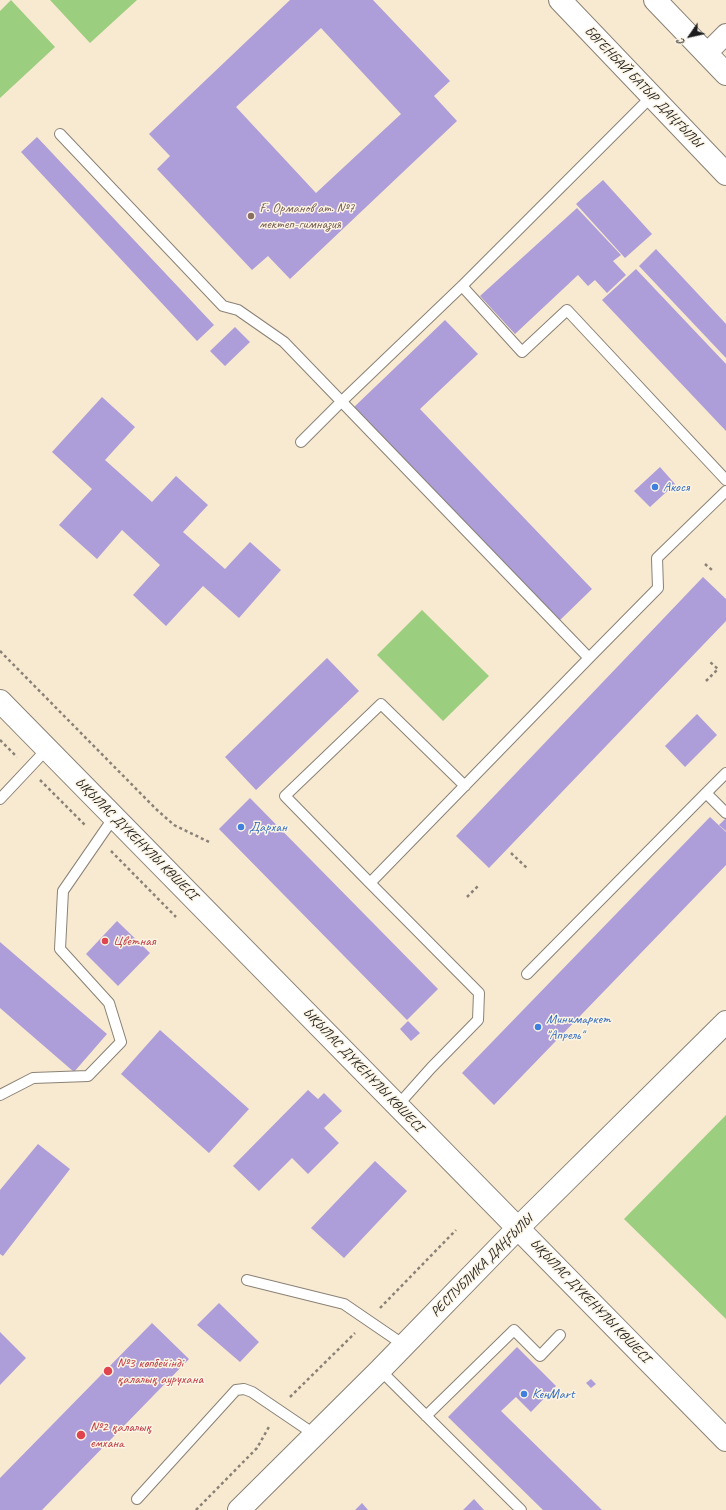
<!DOCTYPE html>
<meta charset="utf-8">
<style>
body{margin:0}
#map{position:relative;width:726px;height:1510px;overflow:hidden;background:#f8e9d1;font-family:Caveat,sans-serif}
canvas{display:block}
.north{position:absolute;left:670px;top:16px;width:40px;height:40px;-webkit-text-stroke:3px #fcf5e5;paint-order:stroke;rotate:236deg;font-size:11px;font-weight:700;line-height:16px;text-align:center;color:#1c1c1c}
.north::after{content:'';display:block;margin:auto;width:14px;height:18px;background:#1c1c1c;clip-path:polygon(50% 0,100% 100%,50% 72%,0 100%)}
</style>
<div id="map">
<canvas width="726" height="1510"></canvas>
<div class="north">С</div>
</div>
<script>
const c = document.querySelector('canvas').getContext('2d');
c.lineJoin = 'round';
function paint(path, color) {
  c.fillStyle = color;
  c.fill(path, 'evenodd');
}
function toPath(rows) {
  const path = new Path2D();
  for (const r of rows) {
    path.moveTo(r[0], r[1]);
    for (let i = 2; i < r.length; i += 2) path.lineTo(r[i], r[i + 1]);
  }
  return path;
}
function trace(path, color, width, dash) {
  c.strokeStyle = color;
  c.lineWidth = width;
  c.lineCap = dash ? 'butt' : 'round';
  c.setLineDash(dash || []);
  c.stroke(path);
}
function label(font, color, halo, rows, align = 'center') {
  c.font = font + ' Caveat,sans-serif';
  c.lineWidth = 3;
  c.setLineDash([]);
  c.textBaseline = 'middle';
  c.strokeStyle = halo;
  c.fillStyle = color;
  for (const [text, x, y, turn = 0] of rows) {
    c.save();
    c.translate(x, y);
    c.rotate((+turn || 0) * Math.PI / 180);
    c.textAlign = isNaN(turn) ? turn : align;
    if (halo) c.strokeText(text, 0, 0);
    c.fillText(text, 0, 0);
    c.restore();
  }
}
const green = toPath([
 [11,0,55,47,0,98,0,11],
 [50,0,137,0,90,43],
 [422,610,489,676,443,721,377,655],
 [726,1115,726,1319,624,1219]
]);
const building = toPath([
 [290,0,373,0,450,81,434,96,457,121,290,279,268,256,252,270,157,169,170,156,149,134],
 [321,28,401,114,316,193,236,107],
 [37,137,214,325,197,341,21,152],
 [603,180,652,234,625,258,576,204],
 [577,208,621,255,613,261,626,275,607,293,595,280,588,286,578,275,515,334,480,296],
 [656,249,726,324,726,358,639,266],
 [636,269,726,364,726,431,602,300],
 [445,320,478,354,420,409,592,589,557,623,352,409],
 [235,327,250,342,225,366,210,351],
 [102,397,135,427,105,460,152,502,176,476,208,505,183,532,225,569,250,542,281,570,239,618,203,586,166,626,133,595,160,565,122,530,97,559,59,525,92,489,52,452],
 [660,467,675,484,650,507,634,491],
 [703,577,726,599,726,621,489,868,456,836],
 [327,658,359,691,256,790,225,757],
 [697,714,717,735,685,767,665,746],
 [250,798,438,989,407,1020,219,829],
 [710,817,726,832,726,865,494,1105,462,1073],
 [726,818,726,831,719,825],
 [117,921,150,953,118,986,86,954],
 [0,942,107,1034,74,1072,0,1008],
 [408,1021,420,1033,411,1041,400,1029],
 [160,1030,249,1109,209,1153,121,1074],
 [308,1090,318,1099,324,1093,342,1111,324,1128,339,1143,308,1174,292,1158,259,1191,233,1166],
 [38,1144,70,1169,3,1256,0,1254,0,1190],
 [375,1161,407,1191,344,1258,311,1228],
 [219,1303,259,1342,240,1362,197,1325],
 [152,1323,189,1359,42,1510,0,1510,0,1478],
 [0,1332,26,1358,0,1385],
 [517,1347,556,1386,531,1412,516,1397,501,1411,602,1510,543,1510,448,1417],
 [591,1379,596,1384,591,1388,586,1383],
 [474,1499,484,1510,463,1510],
 [362,1503,368,1510,355,1510]
]);
const path = toPath([
 [705,564,712,570],
 [0,651,156,809,174,825,209,842],
 [706,681,718,669,710,662],
 [0,740,17,757],
 [40,780,86,826],
 [111,851,176,917],
 [511,853,528,869],
 [467,897,478,886],
 [380,1308,456,1230],
 [290,1397,355,1333],
 [196,1510,257,1448,270,1425]
]);
const service = toPath([
 [60,134,223,306,238,310,284,342,589,658,370,883,479,993,478,1020,431,1068,398,1105],
 [462,286,522,352,567,310,726,480],
 [301,442,341,402,462,286,652,96],
 [589,658,658,588,657,558,726,491],
 [726,773,706,793,726,813],
 [0,799,47,749],
 [370,883,285,796,381,704,465,786],
 [527,974,706,793],
 [0,1095,33,1078,88,1076,121,1042,109,1003,60,949,63,891,114,817],
 [247,1280,344,1304,404,1345],
 [380,1370,521,1510],
 [426,1416,514,1330,540,1356,560,1335],
 [137,1499,236,1390,244,1389,252,1392,314,1434]
]);
const minor = toPath([
 [706,54,726,34]
]);
const tertiary = toPath([
 [0,701,726,1440]
]);
const secondary = toPath([
 [239,1510,380,1370,518,1228,726,1022]
]);
const primary = toPath([
 [560,0,726,174],
 [655,0,726,74]
]);
const markers = [
 [251,216,4,"#8d6e63"],
 [655,487,4,"#3f7fe0"],
 [241,827,4,"#3f7fe0"],
 [105,941,4,"#e0444e"],
 [538,1027,4,"#3f7fe0"],
 [108,1371,5,"#e0444e"],
 [524,1394,4,"#3f7fe0"],
 [81,1435,5,"#e0444e"]
];
const streetNames = [
 ["БӨГЕНБАЙ БАТЫР ДАҢҒЫЛЫ",643,87,46],
 ["ЫҚЫЛАС ДҮКЕНҰЛЫ КӨШЕСІ",136,839,45],
 ["ЫҚЫЛАС ДҮКЕНҰЛЫ КӨШЕСІ",363,1070,46],
 ["РЕСПУБЛИКА ДАҢҒЫЛЫ",482,1266,-45],
 ["ЫҚЫЛАС ДҮКЕНҰЛЫ КӨШЕСІ",590,1301,46]
];
const educationNames = [
 ["Ғ. Орманов ат. №7",259,208],
 ["мектеп-гимназия",259,224]
];
const shopNames = [
 ["Акося",663,487],
 ["Дархан",249,827],
 ["Минимаркет",546,1019],
 ["\"Апрель\"",546,1035],
 ["КеңMart",532,1394]
];
const healthNames = [
 ["Цветная",113,941],
 ["№3 көпбейінді",117,1363],
 ["қалалық аурухана",117,1379],
 ["№2 қалалық",90,1427],
 ["емхана",90,1443]
];
paint(green, '#9bce7f');
paint(building, '#ad9dd8');
trace(service, '#8a8276', 12);
trace(minor, '#8a8276', 22);
trace(tertiary, '#8a8276', 24);
trace(secondary, '#8a8276', 24);
trace(primary, '#8a8276', 24);
trace(path, '#8a8276', 2.5, [3, 3]);
trace(service, '#fff', 10);
trace(minor, '#fff', 20);
trace(tertiary, '#fff', 22);
trace(secondary, '#fff', 22);
trace(primary, '#fff', 22);
for (const [x, y, r, color] of markers) {
  const dot = new Path2D();
  dot.arc(x, y, r, 0, 2 * Math.PI);
  c.fillStyle = color;
  c.fill(dot);
  trace(dot, '#fcf5e5', 1.5);
}
label('14px', '#1c1c1c', '#fcf5e5', streetNames);
label('14px', '#785e54', '#fcf5e5', educationNames, 'left');
label('14px', '#366cbe', '#fcf5e5', shopNames, 'left');
label('14px', '#be3a42', '#fcf5e5', healthNames, 'left');
</script>
